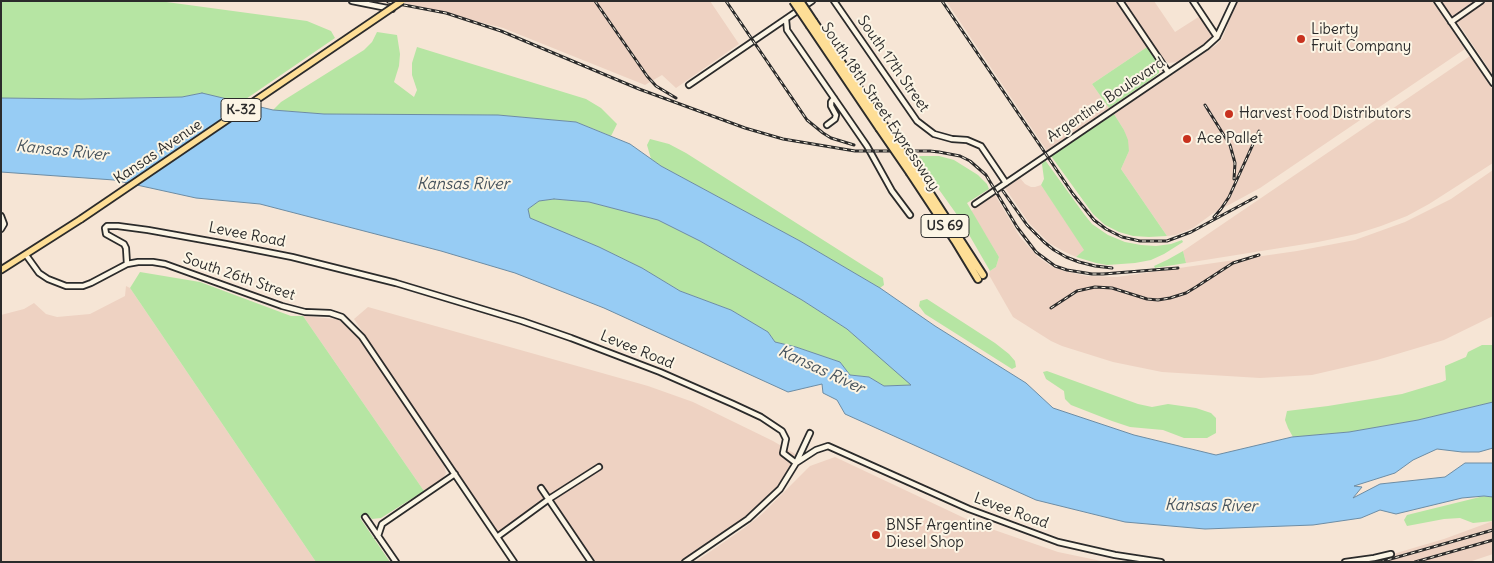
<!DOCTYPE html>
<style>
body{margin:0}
#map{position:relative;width:1494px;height:563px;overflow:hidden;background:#f6e5d5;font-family:Delius,sans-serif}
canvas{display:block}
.frame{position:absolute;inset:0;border:2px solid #2b2b2b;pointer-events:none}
</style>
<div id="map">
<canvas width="1494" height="563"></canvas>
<div class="frame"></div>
</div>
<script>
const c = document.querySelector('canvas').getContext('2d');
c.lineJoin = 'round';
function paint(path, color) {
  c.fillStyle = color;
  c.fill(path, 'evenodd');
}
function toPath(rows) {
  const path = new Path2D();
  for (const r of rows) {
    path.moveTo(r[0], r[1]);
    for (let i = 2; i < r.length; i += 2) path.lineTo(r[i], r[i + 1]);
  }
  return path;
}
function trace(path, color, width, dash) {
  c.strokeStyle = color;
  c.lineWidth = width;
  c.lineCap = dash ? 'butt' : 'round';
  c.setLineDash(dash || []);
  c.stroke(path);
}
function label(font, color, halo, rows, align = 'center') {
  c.font = font + ' Delius,sans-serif';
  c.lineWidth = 4;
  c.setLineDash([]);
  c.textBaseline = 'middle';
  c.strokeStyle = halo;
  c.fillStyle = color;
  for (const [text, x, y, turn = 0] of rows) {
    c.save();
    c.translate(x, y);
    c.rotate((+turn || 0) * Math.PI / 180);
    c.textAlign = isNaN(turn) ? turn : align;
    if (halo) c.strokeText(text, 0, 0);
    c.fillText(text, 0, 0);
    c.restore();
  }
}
const built = toPath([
 [397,1,710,1,739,44,676,88,662,75,645,85,503,28],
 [946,1,1116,1,1147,47,1092,84,1109,108,1047,151],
 [1124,1,1154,1,1175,32,1200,16,1213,35,1209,40,1177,62,1169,63,1162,58],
 [1237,1,1432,1,1465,49,1260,188,1212,214,1193,228,1176,235,1167,236,1121,169,1129,151,1124,130,1114,114,1216,45,1222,39],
 [1441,1,1477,1,1453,16,1450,15],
 [1487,1,1493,1,1493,75,1458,23,1459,20],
 [1470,56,1493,90,1493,163,1429,204,1407,216,1381,226,1356,234,1318,242,1186,263,1183,251],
 [1493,170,1493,316,1444,340,1377,360,1312,375,1260,378,1162,372,1113,362,1062,346,1051,341,1013,317,989,275,990,271,996,267,999,257,971,211,995,195,1020,237,1038,257,1051,266,1064,271,1087,276,1117,277,1297,251,1355,240,1405,222,1451,199],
 [1020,178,1025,184,1031,187,1035,187,1041,185,1085,250,1076,257,1063,251,1049,243,1029,223,1005,188],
 [126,286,130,288,316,562,1,562,1,315,24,309,34,303,46,314,57,317,90,314,125,296],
 [368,307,648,386,693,402,773,441,797,455,775,490,757,507,744,518,679,562,593,562,550,497,501,531,497,532,354,319],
 [303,316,336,319,347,323,354,331,444,465,446,473,443,478,424,491],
 [835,457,977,524,1058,552,1106,562,695,562,743,529,762,514,810,466],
 [1493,521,1493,554,1472,561,1366,562,1444,539]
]);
const green = toPath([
 [1,1,159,1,307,21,331,31,335,38,240,103,202,93,182,97,81,99,1,98],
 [377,32,397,35,400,54,399,66,394,82,414,97,417,90,412,75,412,63,417,47,586,99,601,108,617,124,611,136,576,122,498,115,324,114,273,110,281,102,364,50,372,42],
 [1147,47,1159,64,1159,73,1150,80,1109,108,1092,84],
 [1114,114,1124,130,1128,140,1129,151,1121,169,1167,236,1149,237,1133,236,1119,232,1105,225,1093,214,1051,156],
 [650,139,669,144,686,153,883,278,884,285,880,288,800,241,661,166,651,159,647,145],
 [915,156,939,156,954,160,978,175,987,184,989,189,967,203,999,257,996,267,990,271,960,219],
 [1045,160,1084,214,1092,224,1108,235,1125,242,1141,245,1156,246,1171,244,1182,240,1183,242,1164,254,1151,260,1135,263,1107,265,1096,263,1076,257,1084,250,1041,185,1044,179,1042,164],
 [554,199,589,202,658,220,700,241,802,300,847,329,912,385,884,386,869,377,850,375,840,362,796,347,775,342,768,332,731,310,680,291,642,268,599,247,529,218,528,209,539,201],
 [1183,251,1186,263,1155,268,1154,266,1167,260],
 [140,272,200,282,291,316,303,316,424,491,381,518,372,519,367,514,360,518,390,562,316,562,130,288],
 [927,299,995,343,1009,354,1015,361,1016,367,1012,369,925,314,919,306,920,301],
 [1482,345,1493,345,1493,402,1418,420,1349,432,1293,437,1288,428,1285,420,1287,411,1328,406,1402,394,1442,382,1446,380,1445,366,1466,357,1468,352],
 [1047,371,1138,404,1152,407,1168,404,1196,408,1211,413,1216,418,1216,433,1207,438,1184,438,1163,430,1130,427,1112,421,1071,405,1065,399,1064,391,1046,379,1043,372],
 [1484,496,1493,497,1493,521,1473,523,1460,518,1444,519,1407,526,1404,520,1407,515]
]);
const water = toPath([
 [202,93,273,110,324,114,498,115,576,122,630,144,661,166,800,241,880,288,935,326,1026,383,1053,408,1134,435,1216,455,1292,437,1349,432,1418,420,1493,402,1493,448,1479,452,1462,452,1437,449,1413,460,1395,473,1354,486,1362,487,1353,498,1380,484,1445,477,1465,463,1493,463,1493,497,1484,496,1462,498,1396,514,1380,510,1361,518,1313,525,1205,529,1125,522,1036,500,845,414,837,400,823,393,822,384,788,392,604,308,515,273,441,251,260,204,196,198,114,180,1,172,1,98,81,99,182,97,202,93],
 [554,199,589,202,658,220,700,241,802,300,847,329,911,385,884,386,869,377,850,375,840,362,796,347,775,342,768,332,731,310,680,291,642,268,599,247,530,218,528,209,539,201,554,199]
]);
const minor = toPath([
 [352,1,392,9],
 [834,1,917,121,934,134,952,139,967,140,981,146,1006,183],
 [1120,1,1168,72],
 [1193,1,1217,37],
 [1437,1,1493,83],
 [786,19,787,30,867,146,892,191,910,215],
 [1451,22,1481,1],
 [689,85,812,1],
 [827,125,835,119,836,115,831,106,831,102,834,98],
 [975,204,1206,47,1217,37,1234,1],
 [1,216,4,224,1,229],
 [26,255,39,273,48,279,66,286,83,286,91,283,127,264,138,262,153,262,165,264,282,306,305,312,330,313,342,317,362,337,514,562],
 [127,264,126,248,124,244,106,234,105,228,107,226,118,226,148,230,226,244,292,257,396,283,522,321,571,338,660,372,733,404,761,417,782,431,786,439,783,453,796,463,816,450,828,446,969,509,1058,542,1115,555,1161,562],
 [541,488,591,562],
 [365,517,396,562],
 [378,536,382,524,455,474],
 [497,537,549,499,599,467],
 [685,562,748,519,780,489,796,463,810,433],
 [1345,562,1374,558,1391,554]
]);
const major = toPath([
 [1,270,81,219]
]);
const highway = toPath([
 [814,22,884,125],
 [810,26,879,128],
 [915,170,983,275],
 [910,173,955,241,978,279]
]);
const rail = toPath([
 [595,1,647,76,656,86,676,98],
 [726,1,807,120,823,133,831,138,854,145],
 [942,1,1073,194,1094,220,1106,229,1122,237,1140,241,1167,241,1191,232,1256,197],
 [388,2,446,13,501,31,639,89,745,128,783,139,855,151,930,151,939,152,960,156,970,161,986,175,1017,227,1036,252,1055,266,1067,270,1092,274,1103,274,1178,268],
 [1205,105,1230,145,1235,163,1234,179],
 [1003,191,1027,225,1044,242,1054,250,1066,257,1079,262,1095,266,1112,268],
 [1214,217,1221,209,1229,197,1259,131],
 [1051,308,1077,291,1095,287,1112,288,1147,299,1158,300,1170,298,1186,293,1196,287,1233,263,1259,255],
 [1380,562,1493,530],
 [1415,562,1493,540]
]);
const majorBridge = toPath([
 [81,219,402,1]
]);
const highwayBridge = toPath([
 [793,1,810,26],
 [800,1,814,22],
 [884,125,915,170],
 [879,128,910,173]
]);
const markers = [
 [1301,39,5,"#c8321e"],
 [1229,114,5,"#c8321e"],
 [1187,139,5,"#c8321e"],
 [876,535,5,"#c8321e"]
];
const shields = [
 [241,110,40],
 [945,226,48]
];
const shieldNames = [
 ["K-32",241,110],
 ["US 69",945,226]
];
const poiNames = [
 ["Liberty",1311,30],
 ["Fruit Company",1311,47],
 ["Harvest Food Distributors",1239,114],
 ["Ace Pallet",1197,139],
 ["BNSF Argentine",886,526],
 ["Diesel Shop",886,543]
];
const streetNames = [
 ["South 17th Street",893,64,55],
 ["Argentine Boulevard",1106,100,-34],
 ["South 18th Street Expressway",880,107,56],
 ["Kansas Avenue",158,152,-34],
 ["Levee Road",247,235,11],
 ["South 26th Street",239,277,19],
 ["Levee Road",637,350,22],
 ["Levee Road",1011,511,20]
];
const waterNames = [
 ["Kansas River",62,151,6],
 ["Kansas River",463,184],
 ["Kansas River",821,370,25],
 ["Kansas River",1211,506,1]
];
paint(built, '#eed2c2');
paint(green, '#b6e5a3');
paint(water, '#97ccf4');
trace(water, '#6c8ca4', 1);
trace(minor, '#2b2b2b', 8);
trace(major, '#2b2b2b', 9);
trace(highway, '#2b2b2b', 10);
trace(minor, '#fcf5e5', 4.5);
trace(major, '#fede96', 5.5);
trace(highway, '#fede96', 6);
trace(rail, '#2b2b2b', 3);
trace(rail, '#fcf5e5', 1, [4]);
trace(majorBridge, '#2b2b2b', 9, []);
trace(highwayBridge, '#2b2b2b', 10, []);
trace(majorBridge, '#fede96', 5.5);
trace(highwayBridge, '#fede96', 6);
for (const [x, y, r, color] of markers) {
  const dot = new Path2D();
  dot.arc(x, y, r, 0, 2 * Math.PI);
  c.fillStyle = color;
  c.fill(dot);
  trace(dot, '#fcf5e5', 2);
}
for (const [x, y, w] of shields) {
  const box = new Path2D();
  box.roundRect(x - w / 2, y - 11.5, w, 23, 4);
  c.fillStyle = '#fcf5e5';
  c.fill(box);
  trace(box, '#2b2b2b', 1);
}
label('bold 14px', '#2b2b2b', null, shieldNames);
label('15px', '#2b2b2b', '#fcf5e5', poiNames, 'left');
label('15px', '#2b2b2b', '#fcf5e5', streetNames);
label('italic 16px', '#46535d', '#fcf5e5', waterNames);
</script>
